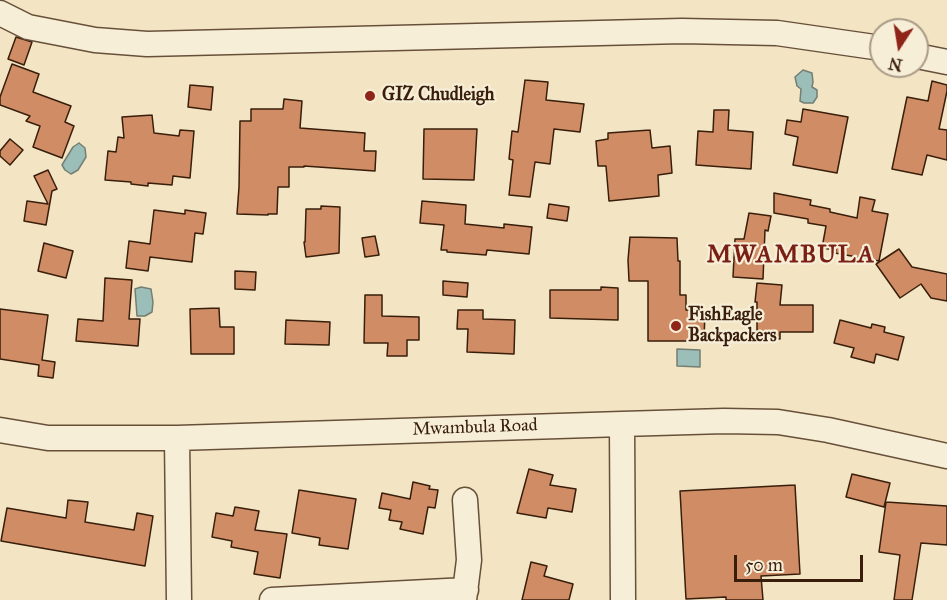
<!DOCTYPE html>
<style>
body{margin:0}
#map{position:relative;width:947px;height:600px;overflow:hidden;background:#f3e5c3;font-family:"IM FELL Great Primer",serif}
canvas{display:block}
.north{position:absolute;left:869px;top:18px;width:60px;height:60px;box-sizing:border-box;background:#f7eed8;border:2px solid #ab9b86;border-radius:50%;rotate:192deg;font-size:16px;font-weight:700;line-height:24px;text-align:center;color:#381e0b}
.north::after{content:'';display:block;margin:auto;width:21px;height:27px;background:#8f2418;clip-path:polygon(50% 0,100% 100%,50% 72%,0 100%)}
.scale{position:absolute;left:734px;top:555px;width:129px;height:27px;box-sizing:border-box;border:3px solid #381e0b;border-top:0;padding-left:8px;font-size:18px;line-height:21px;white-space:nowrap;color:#381e0b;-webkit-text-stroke:4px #f7eed8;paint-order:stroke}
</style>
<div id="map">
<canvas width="947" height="600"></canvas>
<div class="north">N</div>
<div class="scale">50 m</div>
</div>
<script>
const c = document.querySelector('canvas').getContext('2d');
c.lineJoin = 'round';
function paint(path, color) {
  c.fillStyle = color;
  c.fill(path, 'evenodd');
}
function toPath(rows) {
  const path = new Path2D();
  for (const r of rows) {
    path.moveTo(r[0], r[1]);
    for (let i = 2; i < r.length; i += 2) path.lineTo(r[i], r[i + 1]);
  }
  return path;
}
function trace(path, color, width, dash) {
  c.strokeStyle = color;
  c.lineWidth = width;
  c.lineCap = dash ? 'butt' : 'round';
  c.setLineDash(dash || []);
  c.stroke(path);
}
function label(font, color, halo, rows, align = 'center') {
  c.font = font + ' "IM FELL Great Primer",serif';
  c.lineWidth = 4.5;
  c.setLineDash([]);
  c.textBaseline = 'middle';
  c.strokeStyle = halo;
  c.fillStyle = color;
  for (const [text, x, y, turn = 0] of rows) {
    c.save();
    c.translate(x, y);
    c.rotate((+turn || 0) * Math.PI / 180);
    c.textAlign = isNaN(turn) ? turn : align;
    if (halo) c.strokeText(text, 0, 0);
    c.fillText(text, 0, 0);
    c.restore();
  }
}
const water = toPath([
 [803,70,812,73,813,82,812,87,817,90,817,97,813,103,804,103,800,101,801,89,797,86,795,77,803,70],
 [79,143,85,148,86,157,78,170,71,174,65,170,62,165,73,147,79,143],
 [141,287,151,289,153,302,152,312,145,316,137,316,135,289,141,287],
 [677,349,700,350,700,367,677,366,677,349]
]);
const building = toPath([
 [16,37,32,42,24,65,8,59,16,37],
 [12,64,39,74,33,92,71,106,65,122,74,126,62,158,33,147,40,126,26,121,30,116,0,105,0,97,12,64],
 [525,80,548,82,546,100,584,104,580,132,554,129,550,164,535,162,530,197,509,195,513,160,509,159,512,131,518,132,525,80],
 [932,81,947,85,947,91,939,129,947,130,947,160,927,155,922,175,892,169,907,97,928,101,932,81],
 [190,85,213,87,211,110,188,107,190,85],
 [284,99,302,101,300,128,365,133,364,151,376,151,375,171,304,166,304,167,289,167,289,187,278,187,277,214,268,214,268,215,237,214,239,187,240,121,251,121,251,109,283,109,284,99],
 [803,109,848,117,837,173,793,165,798,137,785,134,787,120,801,122,803,109],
 [714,110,729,110,728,130,753,132,751,169,696,165,698,131,713,132,714,110],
 [152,115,154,133,179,136,180,130,194,131,190,178,173,176,172,185,148,183,148,186,131,184,131,182,105,180,108,151,116,152,118,137,124,138,122,117,152,115],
 [424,129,477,129,474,180,423,179,424,129],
 [650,130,652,148,670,146,672,173,658,175,659,196,609,201,606,166,598,166,596,141,608,139,608,133,650,130],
 [10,139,23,150,10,165,0,156,0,151,10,139],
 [48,170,57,189,52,191,46,225,24,221,27,201,48,204,34,176,48,170],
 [774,193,811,200,810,205,830,209,830,212,857,218,860,197,875,200,872,211,888,214,879,261,835,253,836,250,822,248,826,226,808,223,808,219,774,213,774,193],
 [422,201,466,205,465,224,504,228,504,224,532,227,529,254,487,250,486,255,447,252,447,250,441,250,444,225,420,223,422,201],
 [549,204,569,207,567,221,547,218,549,204],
 [321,206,340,207,339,253,306,257,304,242,305,242,306,209,321,209,321,206],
 [154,210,185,214,185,210,206,213,203,234,195,233,192,262,150,257,148,271,126,268,129,241,150,244,154,210],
 [749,213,771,216,768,231,765,230,763,279,733,277,735,239,744,239,749,213],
 [375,236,379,255,365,257,362,238,375,236],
 [630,237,677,238,678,261,680,261,680,295,686,295,686,310,705,311,704,341,648,341,648,281,629,281,628,260,630,237],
 [44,243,73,251,66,278,38,271,44,243],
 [899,249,912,267,947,274,947,301,931,298,921,284,900,298,876,264,899,249],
 [235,271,256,272,255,290,235,289,235,271],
 [105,278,132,280,129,319,140,319,138,346,76,341,78,319,103,321,105,278],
 [443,281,468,283,467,297,443,295,443,281],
 [757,283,782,285,780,305,813,305,813,332,780,332,780,339,766,338,766,331,757,331,757,302,755,302,757,283],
 [601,287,618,288,618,320,550,318,550,290,601,290,601,287],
 [365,295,382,295,382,316,419,317,419,340,407,340,407,356,387,356,388,343,364,343,365,295],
 [219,308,220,327,234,327,234,354,191,354,190,309,219,308],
 [0,309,48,315,42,360,55,362,53,378,38,376,39,365,0,359,0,309],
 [458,310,483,310,483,319,515,320,514,354,467,352,468,329,457,329,458,310],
 [286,320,330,322,329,345,285,344,286,320],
 [840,320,871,328,872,324,885,327,884,332,904,337,898,360,876,354,874,363,851,357,854,348,834,343,840,320],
 [529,469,553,475,550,485,576,489,572,512,548,508,546,518,517,513,529,469],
 [852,474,890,483,884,507,846,497,852,474],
 [413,482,430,486,429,489,438,490,435,508,428,507,423,534,400,529,402,522,389,520,391,510,379,508,382,493,410,499,413,482],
 [795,485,800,574,761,576,763,600,726,600,726,597,686,599,680,491,795,485],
 [299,490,356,499,348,549,319,545,320,538,292,533,299,490],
 [68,500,88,502,85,522,134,530,137,513,153,516,145,566,1,541,7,508,66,518,68,500],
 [886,502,947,506,947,545,921,543,912,600,894,600,900,555,879,552,886,502],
 [235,507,259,511,255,530,287,534,280,578,254,574,258,552,231,547,232,541,212,537,216,513,233,516,235,507],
 [531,562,547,566,544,576,573,584,569,600,522,600,531,562]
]);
const minor = toPath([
 [0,13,28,27,95,40,147,44,682,31,777,33,881,48],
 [917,56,947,62],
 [622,424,623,600],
 [0,430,48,438,177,438,622,424,724,421,778,422,828,430,947,456],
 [177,438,179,600],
 [272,600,466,590],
 [464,600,469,560,465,500]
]);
const markers = [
 [370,96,6,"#8f2418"],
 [676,326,6,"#8f2418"]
];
const poiNames = [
 ["GIZ Chudleigh",382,96],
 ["FishEagle",688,316],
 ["Backpackers",688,337]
];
const streetNames = [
 ["Mwambula Road",475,428,-2]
];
const districtNames = [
 ["MWAMBULA",791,256]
];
paint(water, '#9cbeb8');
trace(water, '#747e73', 1.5);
paint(building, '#d08c65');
trace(building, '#381e0b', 1.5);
trace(minor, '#675039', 27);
trace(minor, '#f7eed8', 24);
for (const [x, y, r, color] of markers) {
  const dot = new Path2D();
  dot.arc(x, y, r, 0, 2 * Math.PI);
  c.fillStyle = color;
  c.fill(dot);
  trace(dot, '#f7eed8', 2);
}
label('bold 18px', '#381e0b', '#f7eed8', poiNames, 'left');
label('18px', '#381e0b', '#f7eed8', streetNames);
c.letterSpacing = '1.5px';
label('bold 24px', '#7a1f14', '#f7eed8', districtNames);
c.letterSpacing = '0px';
</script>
